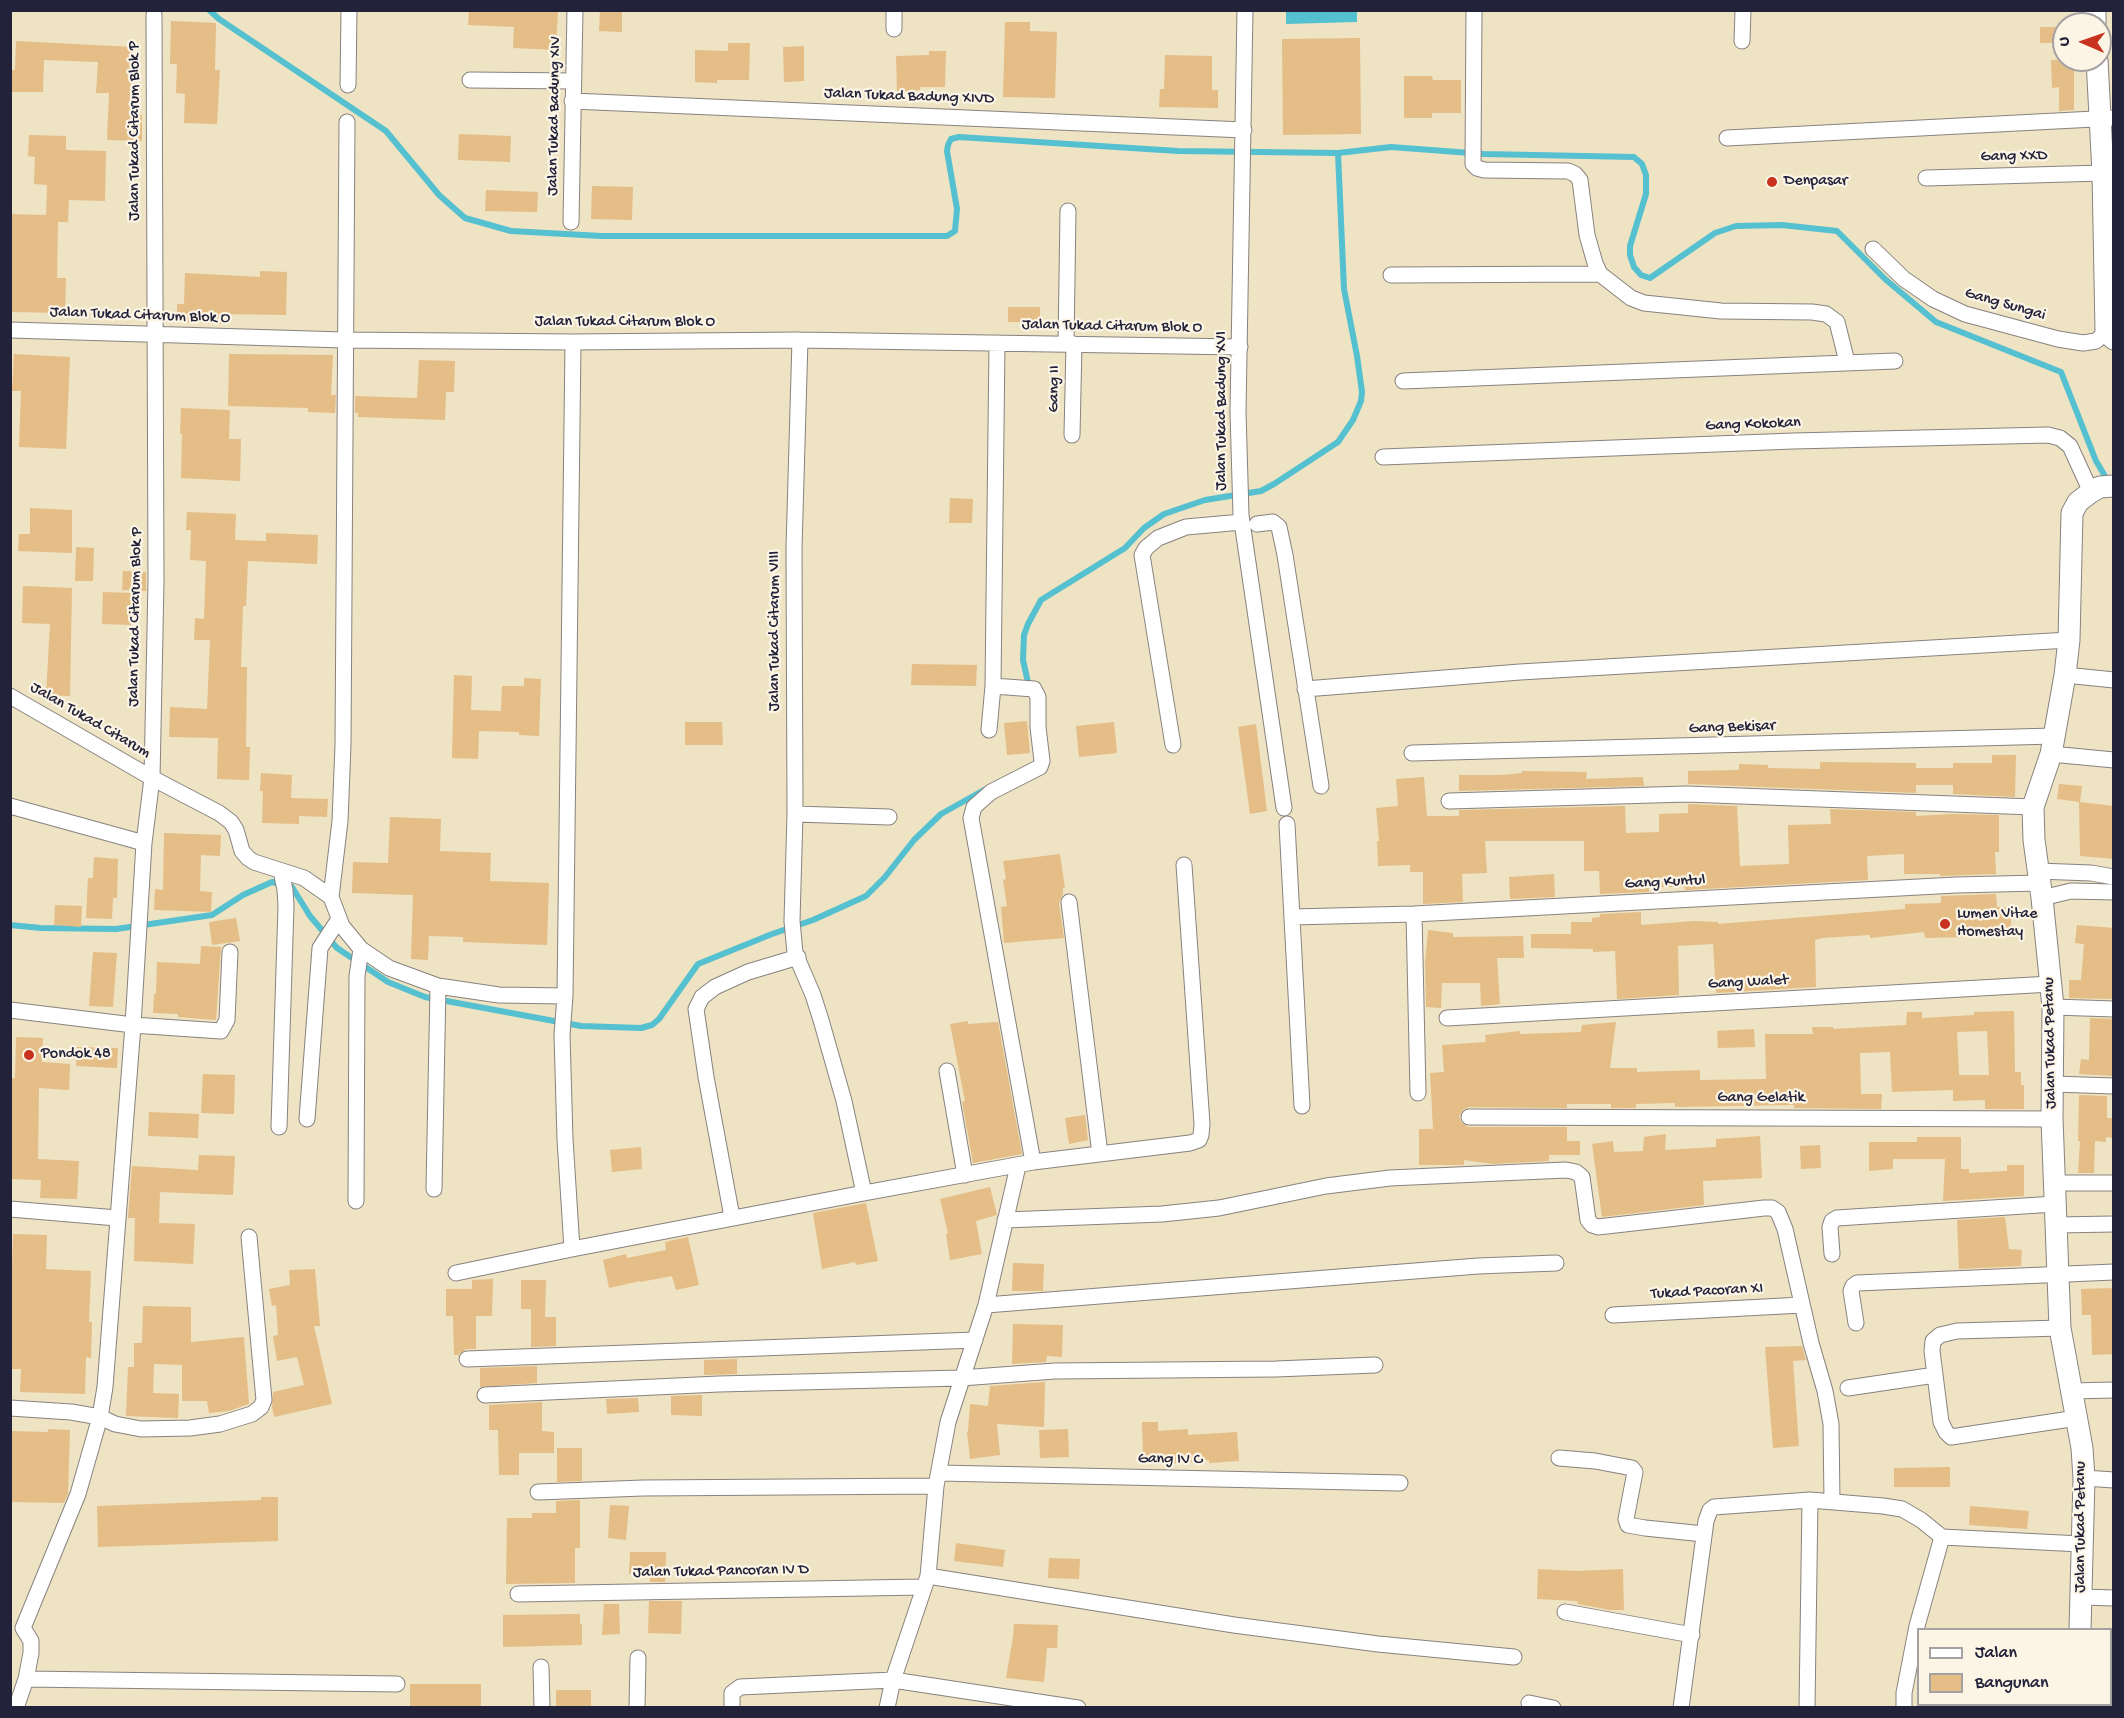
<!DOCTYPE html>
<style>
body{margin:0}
#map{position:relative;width:2124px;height:1718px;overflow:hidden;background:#eee3c3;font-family:"Gochi Hand",sans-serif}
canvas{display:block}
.frame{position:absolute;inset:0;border:12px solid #22223b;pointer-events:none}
.legend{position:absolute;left:1917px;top:1628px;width:195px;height:78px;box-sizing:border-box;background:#fcf5e5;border:2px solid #a5a1a1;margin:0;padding:8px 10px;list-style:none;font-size:18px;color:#22223b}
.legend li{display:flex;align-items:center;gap:12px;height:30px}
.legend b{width:30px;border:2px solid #a5a1a1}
.north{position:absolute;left:2052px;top:12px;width:60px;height:60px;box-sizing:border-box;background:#fcf5e5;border:2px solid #a5a1a1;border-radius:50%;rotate:272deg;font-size:16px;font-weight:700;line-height:24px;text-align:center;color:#22223b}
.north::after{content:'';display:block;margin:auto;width:21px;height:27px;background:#c8321e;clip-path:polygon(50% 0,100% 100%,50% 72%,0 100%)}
</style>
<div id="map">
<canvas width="2124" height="1718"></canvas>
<div class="frame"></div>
<ul class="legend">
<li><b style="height:8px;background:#fff"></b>Jalan</li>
<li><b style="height:16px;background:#e4bd87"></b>Bangunan</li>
</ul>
<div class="north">U</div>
</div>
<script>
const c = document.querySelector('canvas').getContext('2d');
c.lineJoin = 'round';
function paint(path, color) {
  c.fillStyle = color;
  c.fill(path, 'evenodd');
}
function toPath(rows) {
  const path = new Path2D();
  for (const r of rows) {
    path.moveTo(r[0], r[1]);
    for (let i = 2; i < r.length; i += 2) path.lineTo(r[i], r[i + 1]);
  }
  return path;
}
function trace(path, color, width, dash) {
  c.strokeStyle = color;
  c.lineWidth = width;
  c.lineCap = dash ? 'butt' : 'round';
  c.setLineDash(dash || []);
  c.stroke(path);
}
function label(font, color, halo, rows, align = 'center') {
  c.font = font + ' "Gochi Hand",sans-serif';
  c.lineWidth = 4.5;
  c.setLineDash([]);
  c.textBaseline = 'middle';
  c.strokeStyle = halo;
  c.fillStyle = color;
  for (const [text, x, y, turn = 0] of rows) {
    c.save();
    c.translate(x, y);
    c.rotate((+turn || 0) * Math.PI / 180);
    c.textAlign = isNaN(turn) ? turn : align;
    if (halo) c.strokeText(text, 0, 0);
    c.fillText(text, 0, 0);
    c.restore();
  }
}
const water = toPath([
 [1286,11,1357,11,1357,22,1286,24]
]);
const stream = toPath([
 [209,10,219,19,386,131,439,195,465,218,511,231,601,236,947,236,955,231,957,209,947,151,948,145,951,139,959,137,1178,151,1338,153,1391,147,1484,154,1634,157,1642,164,1646,175,1646,194,1630,246,1630,255,1634,267,1641,275,1650,278,1715,233,1736,226,1782,225,1837,231,1885,279,1936,322,2061,372,2096,461,2108,481],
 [1029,687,1023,660,1024,635,1028,624,1041,600,1125,548,1144,528,1164,514,1205,500,1261,491,1274,484,1338,442,1353,420,1361,401,1362,392,1357,356,1344,289,1338,153],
 [10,925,41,928,116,929,212,915,243,895,272,882,292,887,310,916,337,948,388,982,425,997,581,1026,641,1028,652,1025,659,1019,698,964,772,934,813,920,866,896,885,877,914,840,941,814,984,790]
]);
const building = toPath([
 [469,10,558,10,556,50,513,48,514,27,468,25],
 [600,10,622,10,622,32,599,31],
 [171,21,216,23,215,70,220,70,217,124,184,123,185,94,176,93,177,64,170,64],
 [1005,22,1030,22,1030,31,1057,32,1055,98,1003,97],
 [2040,27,2064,27,2064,43,2040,43],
 [1360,38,1361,134,1283,135,1282,39],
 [16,41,132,47,130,114,142,115,142,141,107,140,109,93,96,93,98,62,44,60,43,92,10,92,10,70,15,70],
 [728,43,750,43,749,80,717,80,717,83,695,82,695,50,728,51],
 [804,46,804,81,784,82,783,47],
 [929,51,946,51,945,87,920,87,920,90,897,92,896,56,929,55],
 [1165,55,1212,56,1212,90,1218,90,1218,108,1159,107,1160,89,1164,89],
 [2051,60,2074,60,2074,110,2059,111,2059,87,2052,88],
 [1404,76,1432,76,1433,80,1461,80,1461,113,1432,113,1432,118,1404,118],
 [459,134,511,136,510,162,458,160],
 [29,135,66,136,66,150,106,151,105,201,69,200,68,222,58,222,57,278,66,278,65,313,10,312,10,214,46,215,47,185,34,184,35,157,28,156],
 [592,186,633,187,632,220,591,219],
 [486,190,538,192,537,212,485,211],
 [260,271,287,272,286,315,222,314,222,324,177,322,177,304,184,304,185,273,260,277],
 [1008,307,1040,307,1040,322,1008,322],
 [14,354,70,357,66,449,19,447,21,391,12,391],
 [229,354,333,355,331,395,336,395,335,413,308,412,308,408,228,406],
 [419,360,455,361,454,392,446,392,445,420,358,417,358,413,355,413,355,396,417,398],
 [181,408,230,410,229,439,241,439,240,481,181,478,182,434,180,434],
 [950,498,973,499,972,523,949,523],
 [30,508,72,510,72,553,18,551,19,534,30,534],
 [187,512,236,514,235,540,266,541,266,533,318,535,317,564,248,561,246,606,243,606,241,667,247,667,246,747,250,747,249,780,217,779,218,738,169,737,170,707,207,709,210,640,194,640,195,618,204,619,206,561,190,560,191,530,186,530],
 [76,547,94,548,93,581,75,581],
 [123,571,146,572,146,591,122,590],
 [23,586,72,588,70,696,46,695,50,624,22,623],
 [103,592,132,593,131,625,102,624],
 [912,664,977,665,976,686,911,685],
 [454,675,472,676,471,710,501,711,502,686,524,686,524,678,541,679,539,736,519,735,519,732,479,731,478,759,452,758],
 [1027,721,1030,753,1007,755,1004,723],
 [685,722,722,722,723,745,685,745],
 [1114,722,1117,753,1079,757,1076,726],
 [1256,724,1267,811,1250,814,1238,727],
 [1992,755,2016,755,2015,797,1953,794,1953,785,1916,785,1916,793,1688,784,1688,771,1739,770,1739,764,1768,765,1768,768,1820,769,1820,762,1916,763,1916,768,1953,768,1953,763,1992,763],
 [1522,771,1587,772,1586,779,1643,777,1644,786,1459,791,1459,775,1502,775,1522,773],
 [261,773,292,775,291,798,328,799,327,817,299,816,299,824,262,823,263,791,260,791],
 [1424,777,1427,816,1459,816,1459,810,1625,806,1626,833,1659,832,1659,814,1688,813,1688,804,1737,806,1740,866,1789,864,1788,825,1831,824,1830,809,1916,812,1916,816,1953,814,1999,815,1999,852,1995,852,1996,874,1940,876,1940,874,1904,874,1904,854,1867,856,1868,880,1685,890,1685,887,1649,887,1649,892,1600,894,1599,871,1584,871,1584,841,1485,841,1487,873,1462,874,1463,902,1423,904,1423,872,1410,872,1410,865,1378,866,1377,841,1379,841,1376,808,1398,806,1396,779],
 [2059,784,2082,786,2080,802,2057,799],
 [2079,802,2114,806,2114,859,2080,856],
 [390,817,441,819,440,851,491,853,490,881,549,883,547,945,463,942,463,937,429,936,428,960,411,959,413,895,352,893,353,862,388,863],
 [164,833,221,835,220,856,201,855,200,891,212,892,211,912,154,910,155,889,163,890],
 [1060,854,1065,888,1063,888,1063,894,1059,903,1064,938,1004,943,1001,907,1007,906,1003,880,1006,879,1003,861],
 [94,857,118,859,117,898,113,898,112,919,86,918,88,878,93,878],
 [1554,874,1555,897,1510,899,1509,877],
 [1996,894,1997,907,2011,907,2011,933,1968,932,1968,937,1925,938,1924,932,1870,938,1870,935,1822,938,1815,940,1816,987,1716,993,1713,944,1678,946,1679,995,1617,999,1615,951,1593,952,1593,949,1531,948,1531,934,1571,934,1571,922,1592,922,1592,918,1600,917,1600,914,1641,912,1641,925,1694,921,1718,922,1718,924,1905,909,1905,904,1941,903,1941,896],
 [55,905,82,906,81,927,54,925],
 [236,918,240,941,212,945,209,922],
 [2077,925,2114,928,2114,999,2069,998,2069,980,2081,980,2084,944,2075,943],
 [1428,930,1453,933,1453,937,1523,936,1524,958,1497,958,1500,1004,1481,1006,1480,983,1442,983,1441,1008,1426,1007,1425,963],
 [201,946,221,947,216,1020,178,1017,178,1014,153,1013,154,994,156,994,157,962,200,964],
 [93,952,117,953,113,1007,89,1006],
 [2014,1011,2015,1072,2021,1072,2021,1085,2024,1085,2024,1109,1985,1109,1985,1100,1953,1101,1953,1090,1892,1092,1890,1052,1860,1053,1861,1094,1882,1094,1881,1109,1794,1108,1794,1105,1675,1107,1675,1103,1636,1104,1636,1108,1611,1108,1611,1104,1567,1104,1567,1108,1469,1107,1464,1109,1459,1116,1461,1122,1468,1127,1567,1127,1567,1141,1580,1141,1580,1155,1549,1155,1549,1161,1493,1164,1464,1160,1464,1165,1419,1165,1419,1129,1433,1129,1430,1073,1444,1072,1442,1045,1486,1042,1485,1035,1520,1031,1520,1034,1581,1032,1582,1025,1616,1022,1610,1068,1637,1068,1637,1072,1700,1070,1700,1080,1766,1079,1765,1034,1813,1034,1812,1027,1833,1027,1834,1029,1906,1025,1907,1012,1922,1012,1922,1018,1974,1015,1974,1012],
 [1987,1031,1989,1075,1959,1075,1957,1032],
 [2090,1018,2114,1019,2114,1076,2079,1074,2081,1059,2089,1060],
 [968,1021,968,1024,998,1022,1022,1154,973,1163,962,1102,965,1101,950,1024],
 [1754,1029,1755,1047,1718,1048,1717,1031],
 [16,1037,43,1038,42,1062,70,1064,69,1090,39,1088,38,1159,79,1161,77,1199,40,1198,41,1180,10,1179,10,1108,12,1078,15,1078],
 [77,1047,118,1048,117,1068,76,1066],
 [203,1074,235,1075,234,1114,201,1113],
 [2079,1095,2107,1096,2107,1118,2114,1118,2114,1138,2106,1137,2106,1142,2095,1141,2094,1173,2078,1173,2080,1141,2078,1141],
 [149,1112,199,1114,198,1138,148,1136],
 [1085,1115,1088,1140,1069,1144,1065,1118],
 [1666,1134,1665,1150,1716,1147,1716,1139,1760,1136,1762,1178,1703,1181,1704,1205,1602,1217,1592,1144,1613,1141,1614,1152,1643,1151,1644,1137],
 [1917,1137,1961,1137,1961,1169,1969,1169,1969,1173,2007,1171,2007,1165,2024,1165,2024,1196,1943,1201,1945,1159,1893,1159,1893,1169,1869,1171,1869,1142,1917,1142],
 [1820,1145,1821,1168,1801,1169,1800,1146],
 [641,1147,642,1169,612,1172,610,1150],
 [199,1155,235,1156,233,1195,160,1192,159,1223,195,1224,193,1264,134,1261,135,1218,128,1218,132,1166,198,1170],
 [990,1187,997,1215,976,1221,982,1254,950,1260,946,1234,948,1233,940,1199],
 [866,1203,878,1261,856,1265,855,1262,822,1269,813,1213],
 [2005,1217,2009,1249,2022,1250,2021,1266,1959,1269,1957,1220],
 [13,1234,47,1235,46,1269,91,1271,89,1322,92,1322,91,1358,86,1357,85,1394,20,1392,21,1369,10,1369,10,1267,12,1267],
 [688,1237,699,1285,676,1290,672,1276,640,1282,640,1281,609,1288,603,1260,626,1254,627,1258,666,1250,665,1242],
 [1013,1263,1044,1264,1043,1291,1012,1291],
 [315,1269,320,1326,314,1326,332,1404,274,1417,272,1407,273,1392,304,1385,297,1357,277,1361,273,1336,278,1335,276,1305,272,1306,269,1289,290,1285,289,1270],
 [493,1279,492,1316,476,1316,476,1349,466,1349,458,1355,454,1355,453,1316,446,1316,446,1289,472,1289,472,1280],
 [521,1280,546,1280,545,1317,556,1317,556,1346,531,1347,531,1309,521,1309],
 [2114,1288,2114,1354,2092,1355,2091,1315,2082,1315,2081,1289],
 [143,1306,191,1307,191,1342,244,1337,249,1404,229,1411,209,1413,207,1401,182,1401,182,1365,154,1364,153,1393,179,1394,178,1418,126,1416,128,1367,134,1367,134,1343,142,1343],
 [1013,1324,1063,1325,1062,1357,1047,1356,1046,1362,1012,1364],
 [1802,1346,1806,1360,1793,1361,1799,1446,1773,1448,1765,1347],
 [737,1359,737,1374,704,1375,704,1360],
 [537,1366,537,1383,480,1387,480,1368],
 [1045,1382,1044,1427,997,1424,1000,1455,970,1459,967,1432,968,1432,970,1404,988,1406,990,1386],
 [702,1395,702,1416,671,1415,671,1396],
 [638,1398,639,1412,607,1414,606,1399],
 [542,1402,542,1431,554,1432,554,1453,519,1453,519,1475,499,1475,498,1430,489,1430,489,1405],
 [1142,1422,1158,1422,1158,1431,1188,1429,1188,1435,1237,1432,1239,1461,1209,1463,1209,1460,1171,1464,1170,1455,1143,1456],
 [48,1429,70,1430,68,1494,64,1503,10,1502,10,1431,48,1432],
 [1068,1429,1069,1457,1040,1458,1039,1430],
 [557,1448,582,1448,582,1481,557,1482],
 [1950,1467,1950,1487,1894,1487,1894,1468],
 [261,1497,278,1497,278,1541,98,1547,97,1506,261,1500],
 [580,1500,580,1548,575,1548,575,1583,506,1584,507,1518,532,1518,532,1513,556,1513,556,1501],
 [610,1505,629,1506,626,1540,608,1538],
 [1970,1506,2029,1511,2027,1529,1969,1525],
 [956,1543,1005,1550,1003,1567,954,1561],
 [630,1552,666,1552,665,1582,650,1582,650,1574,629,1574],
 [1049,1558,1080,1559,1079,1579,1048,1578],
 [1538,1569,1577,1571,1623,1569,1624,1610,1610,1610,1578,1604,1577,1601,1537,1599],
 [649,1601,682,1601,681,1634,648,1633],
 [604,1604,619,1604,620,1634,602,1635],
 [580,1614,580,1624,582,1624,582,1645,503,1647,503,1615],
 [1014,1624,1058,1625,1057,1648,1047,1648,1044,1682,1006,1678,1013,1637],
 [410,1684,481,1684,481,1706,410,1706],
 [556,1690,591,1690,591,1707,556,1707]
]);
const street = toPath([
 [1245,10,1238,412,1241,515,1284,808],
 [1474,10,1473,164,1477,168,1484,170,1568,171,1575,174,1580,180,1587,235,1595,263,1600,274,1631,298,1644,303,1721,311,1812,312,1826,314,1837,322,1847,362],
 [894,29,894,10],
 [1742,41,1743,10],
 [470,80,573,81],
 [348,85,349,10],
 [572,101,1244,130],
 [1727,138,2114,118],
 [1926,178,2103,173],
 [571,222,575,10],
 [1873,249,1904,279,1933,299,1965,314,2058,339,2083,343,2096,341,2106,332],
 [1391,275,1600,274],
 [10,330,344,340,573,342,800,340,1240,347],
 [800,340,794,548,795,814,792,921,795,953,813,995,821,1020,844,1101,864,1193],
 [1066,344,1068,211],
 [1403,381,1895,361],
 [1072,435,1074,344],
 [1383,457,1793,441,2048,435,2060,438,2070,446,2091,492],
 [1257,524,1273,522,1279,527,1285,555,1321,786],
 [2065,675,2114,680],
 [993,686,1034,689,1038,697,1038,727,1042,761,1040,767,991,792,974,807,971,818,1033,1162],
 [1305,689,1520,672,2069,640],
 [10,696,152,778,219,813,231,822,236,830,242,851,248,858,254,862,304,878,331,897,342,926,361,949,389,968,438,986,434,1189],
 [989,730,993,686,997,343],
 [1173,745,1142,555,1146,548,1158,538,1186,527,1242,522],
 [1412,753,2054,736],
 [2051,754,2114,760],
 [1449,801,1687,794,2033,807],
 [10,806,144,843],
 [795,814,889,817],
 [1287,824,1302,1106],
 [2038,871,2091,873,2114,877],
 [331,897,340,821,343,745,347,122],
 [2042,898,2071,891,2114,892],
 [1069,902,1100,1154],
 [1414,914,1418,1093],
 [1292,917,1414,914,1956,885,2040,883],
 [438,986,499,995,565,996],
 [2053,1007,2114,1009],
 [10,1010,133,1025,221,1031,227,1020,230,952],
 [1447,1018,2051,984],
 [947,1071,965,1175],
 [2053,1084,2114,1086],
 [1469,1117,2052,1119],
 [307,1119,320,948,339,919],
 [279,1127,286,906,285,890,281,871],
 [2054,1183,2114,1183],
 [356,1201,357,976,361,949],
 [10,1209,117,1218],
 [732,1217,706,1077,696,1009,702,997,715,987,748,972,798,957],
 [1005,1220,1162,1214,1219,1208,1326,1186,1390,1178,1566,1170,1576,1172,1582,1177,1588,1220,1592,1225,1598,1227,1764,1208,1772,1208,1778,1212,1785,1229,1811,1343,1825,1391,1831,1424,1832,1502],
 [2056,1225,2114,1224],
 [572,1249,565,1139,562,1035,565,996,573,342],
 [1832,1254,1830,1227,1832,1221,1837,1218,2055,1204],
 [456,1273,572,1249,864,1193,1033,1162,1190,1143,1199,1140,1201,1135,1202,1124,1184,865],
 [986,1305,1478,1266,1556,1263],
 [1613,1315,1802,1305],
 [1856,1323,1851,1291,1853,1286,1857,1283,2114,1272],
 [467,1359,975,1340],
 [1935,1375,1932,1351,1933,1341,1940,1335,1957,1331,2060,1328],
 [1848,1388,1935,1375,1941,1422,1946,1432,1951,1437,2077,1418],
 [2071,1391,2114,1390],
 [485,1395,719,1384,961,1378,1055,1371,1276,1369,1375,1365],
 [10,1408,71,1412,100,1417,115,1424,141,1429,190,1428,220,1424,252,1414,261,1407,264,1400,249,1237],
 [1559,1458,1595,1461,1632,1468,1635,1472,1626,1519,1628,1525,1645,1528,1704,1534],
 [939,1473,1400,1483],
 [2084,1478,2114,1480],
 [538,1492,643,1488,936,1486],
 [928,1576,1234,1625,1378,1644,1514,1657],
 [518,1594,924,1587],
 [2082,1597,2114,1598],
 [1565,1612,1692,1635],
 [23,1628,78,1494,100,1417,105,1387,133,1025,144,843,152,778,156,582,154,15],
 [2110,1651,2114,1651],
 [541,1667,542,1708],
 [26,1679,397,1684],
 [1529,1703,1553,1708],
 [16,1708,26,1679,31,1653,31,1641,23,1628],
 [637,1708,638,1658],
 [732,1708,732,1693,740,1687,893,1680,1078,1708],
 [887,1708,893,1680,928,1576,936,1486,948,1422,986,1305,1018,1166],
 [1681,1708,1706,1521,1710,1510,1714,1507,1810,1500,1883,1506,1902,1509,1921,1520,1942,1537],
 [1807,1708,1810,1500],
 [1904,1708,1904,1693,1917,1626,1942,1537,2081,1544]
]);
const secondary = toPath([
 [2095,10,2095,24],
 [2097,60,2103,173,2106,332,2114,339],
 [2080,1630,2084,1478,2082,1448,2060,1328,2052,1119,2053,1007,2042,898,2034,840,2033,807,2051,754,2065,675,2069,640,2072,513,2078,502,2091,492,2100,487,2114,486],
 [2076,1708,2076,1704]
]);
const markers = [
 [1772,182,6,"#c8321e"],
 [1945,924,6,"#c8321e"],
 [29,1055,6,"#c8321e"]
];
const streetNames = [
 ["Jalan Tukad Badung XIVD",909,97,2],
 ["Jalan Tukad Badung XIV",555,116,-89],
 ["Jalan Tukad Citarum Blok P",136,131,-90],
 ["Gang XXD",2014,157,-1],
 ["Gang Sungai",2005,305,16],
 ["Jalan Tukad Citarum Blok O",140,316,2],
 ["Jalan Tukad Citarum Blok O",625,323],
 ["Jalan Tukad Citarum Blok O",1112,327,1],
 ["Gang II",1055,389,-89],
 ["Jalan Tukad Badung XVI",1223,411,-90],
 ["Gang Kokokan",1753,425,-2],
 ["Jalan Tukad Citarum Blok P",136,617,-89],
 ["Jalan Tukad Citarum VIII",776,631,-90],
 ["Jalan Tukad Citarum",90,721,30],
 ["Gang Bekisar",1732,728,-2],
 ["Gang Kuntul",1665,883,-3],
 ["Gang Walet",1748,983,-3],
 ["Jalan Tukad Petanu",2051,1043,-91],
 ["Gang Gelatik",1761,1099],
 ["Tukad Pacoran XI",1707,1292,-3],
 ["Gang IV C",1170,1460,1],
 ["Jalan Tukad Petanu",2082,1527,-90],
 ["Jalan Tukad Pancoran IV D",721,1572,-1]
];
const poiNames = [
 ["Denpasar",1784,182],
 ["Lumen Vitae",1957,915],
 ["Homestay",1957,933],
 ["Pondok 48",41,1055]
];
paint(water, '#55c0d0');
trace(stream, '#55c0d0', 6);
paint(building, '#e4bd87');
trace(street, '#88827f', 17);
trace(secondary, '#88827f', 23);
trace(street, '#fff', 15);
trace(secondary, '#fff', 21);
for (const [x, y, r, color] of markers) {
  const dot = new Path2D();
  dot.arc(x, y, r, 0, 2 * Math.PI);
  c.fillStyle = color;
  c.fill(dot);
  trace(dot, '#fcf5e5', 2);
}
label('16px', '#22223b', '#fcf5e5', streetNames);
label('16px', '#22223b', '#fcf5e5', poiNames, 'left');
</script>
